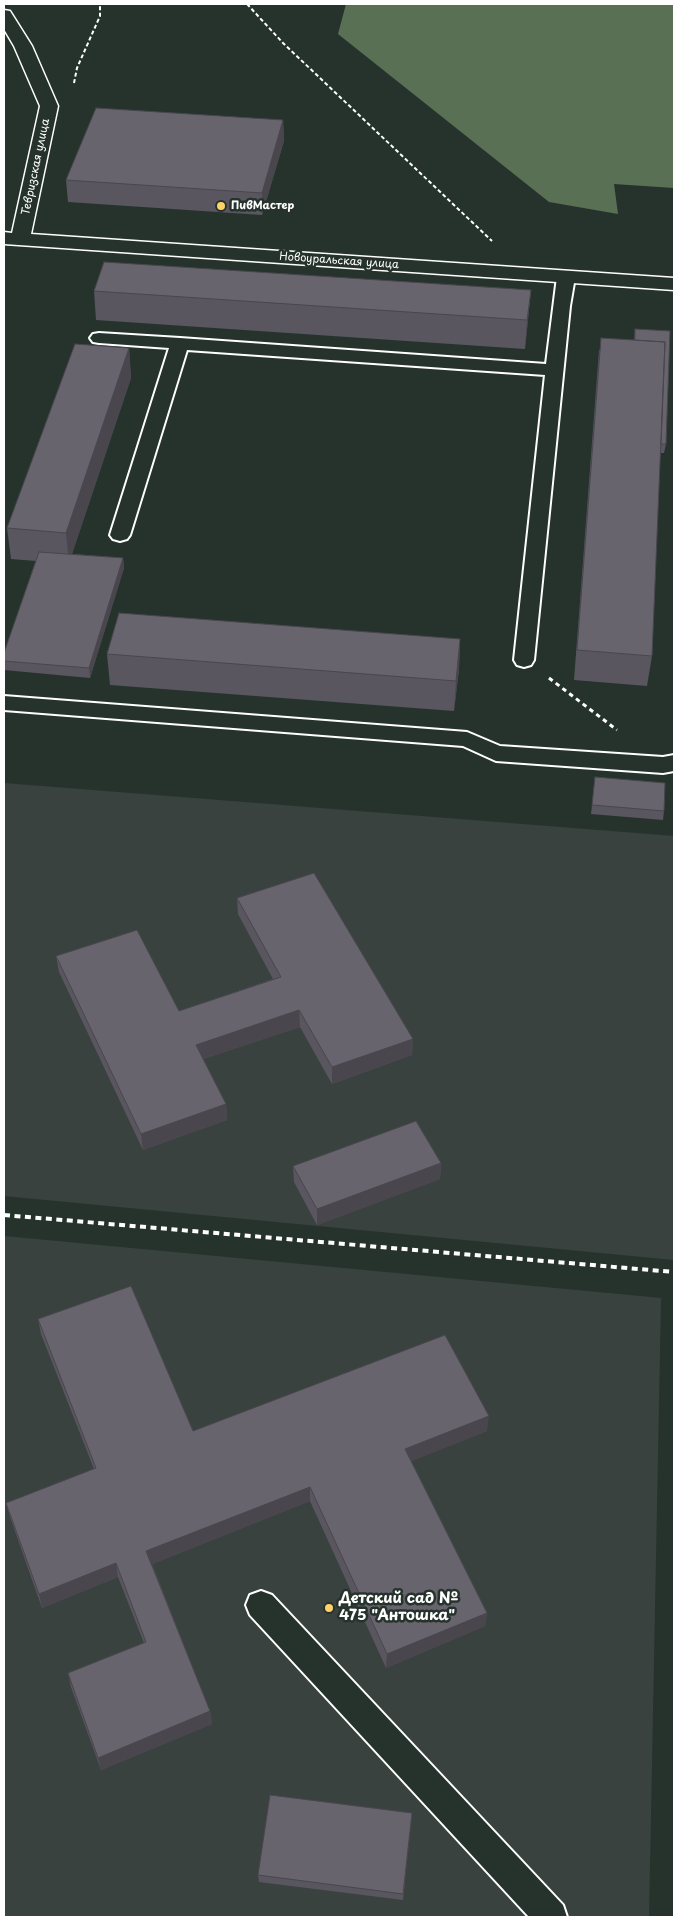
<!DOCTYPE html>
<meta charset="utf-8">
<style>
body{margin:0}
#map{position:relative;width:678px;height:1921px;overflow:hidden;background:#26332d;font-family:"Playpen Sans",sans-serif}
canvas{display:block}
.frame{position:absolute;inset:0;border:5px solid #fff;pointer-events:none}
</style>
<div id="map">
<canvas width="678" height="1921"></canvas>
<div class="frame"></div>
</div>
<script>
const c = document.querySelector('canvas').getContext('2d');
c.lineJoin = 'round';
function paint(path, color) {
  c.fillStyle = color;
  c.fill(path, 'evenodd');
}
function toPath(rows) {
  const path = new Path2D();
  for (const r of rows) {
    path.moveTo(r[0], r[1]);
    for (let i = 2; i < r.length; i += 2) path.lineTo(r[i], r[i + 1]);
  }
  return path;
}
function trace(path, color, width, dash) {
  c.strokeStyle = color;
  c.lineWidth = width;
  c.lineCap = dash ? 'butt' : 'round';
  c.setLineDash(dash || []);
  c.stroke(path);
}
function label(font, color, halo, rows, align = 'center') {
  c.font = font + ' "Playpen Sans",sans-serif';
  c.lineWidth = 5;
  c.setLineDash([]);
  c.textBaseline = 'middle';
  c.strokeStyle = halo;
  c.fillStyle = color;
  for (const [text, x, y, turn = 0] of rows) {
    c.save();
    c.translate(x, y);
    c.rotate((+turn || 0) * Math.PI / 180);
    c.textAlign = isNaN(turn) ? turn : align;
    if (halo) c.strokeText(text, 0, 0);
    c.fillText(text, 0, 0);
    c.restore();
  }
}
const built = toPath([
 [4,783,674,836,674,1260,4,1196],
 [4,1236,661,1298,649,1917,4,1917]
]);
const green = toPath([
 [346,4,674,4,674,188,614,184,618,214,549,202,338,34]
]);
const pathFar2 = toPath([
 [247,4,283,43,492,241],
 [74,83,77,68,100,16,100,4]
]);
const pathFar1 = toPath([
 [549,678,617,730]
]);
const path = toPath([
 [4,1215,674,1272]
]);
const lane = toPath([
 [566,272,572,273,575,277,570,306,534,660,531,665,524,667,517,665,514,660,545,375,187,350,130,535,127,539,120,541,113,539,110,535,169,348,99,343,93,342,90,338,93,334,99,333,180,338,546,364,557,277,560,273,566,272],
 [4,696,467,732,500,746,663,757,674,755,674,771,663,773,496,761,463,746,4,710,4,696],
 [261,1591,272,1595,563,1905,567,1917,529,1917,250,1615,246,1605,250,1595,261,1591]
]);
const street = toPath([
 [4,10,10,11,32,46,58,106,31,234,674,278,674,290,4,244,4,232,12,233,40,106,14,46,4,29,4,10]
]);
const wall = toPath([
 [283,120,284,141,262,215,68,202,66,180],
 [531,290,525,349,96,320,94,291],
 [635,329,666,444,664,453,660,453,652,656,647,686,574,680,599,350,634,340],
 [129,348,131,378,72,554,123,558,124,568,90,678,4,670,4,653,36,561,11,559,7,528],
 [460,639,459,669,454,711,110,685,107,654],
 [595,777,664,811,663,820,591,814],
 [237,898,413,1039,412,1055,332,1084,300,1027,203,1059,226,1104,227,1120,143,1150,59,972,56,956,179,1011,273,979,238,914],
 [441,1163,440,1179,317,1225,294,1182,293,1166],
 [38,1319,193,1431,487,1431,411,1461,487,1613,485,1626,386,1668,310,1501,152,1564,210,1711,212,1724,101,1770,71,1687,68,1673,144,1643,118,1577,42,1608,10,1517,6,1503,94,1469,41,1334],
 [412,1813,403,1900,259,1882,258,1875]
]);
const shadedWall = toPath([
 [283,120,284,141,262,215,262,193],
 [531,290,528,320,525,349,527,320],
 [129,348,131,378,69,563,66,533],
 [123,558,124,568,90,678,89,668],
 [460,639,459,669,454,711,456,681],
 [299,1010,300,1027,197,1061,196,1045],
 [413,1039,412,1055,332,1084,332,1067],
 [226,1104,227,1120,143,1150,141,1134],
 [441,1163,440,1179,317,1225,317,1209],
 [489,1416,487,1431,404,1464,405,1449],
 [310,1487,310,1501,149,1565,146,1551],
 [116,1563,118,1577,42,1608,39,1594],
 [487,1613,485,1626,386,1668,387,1654],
 [210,1711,212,1724,101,1770,98,1758]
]);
const building = toPath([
 [96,108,283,120,262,193,66,180,96,108],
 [104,262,531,290,527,320,94,291,104,262],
 [635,329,670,331,666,444,661,444,665,342,635,340,635,329],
 [601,338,665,342,652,656,577,650,601,338],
 [75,344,129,348,66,533,7,528,75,344],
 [39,552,123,558,89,668,4,661,4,653,39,552],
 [119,613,460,639,456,681,107,654,119,613],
 [595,777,665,783,664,811,592,805,595,777],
 [314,873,413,1039,332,1067,299,1010,196,1045,226,1104,141,1134,56,956,137,930,179,1011,281,977,237,898,314,873],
 [416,1121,441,1163,317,1209,293,1166,416,1121],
 [131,1286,193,1431,445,1335,489,1416,405,1449,487,1613,387,1654,310,1487,146,1551,210,1711,98,1758,68,1673,146,1642,116,1563,39,1594,6,1503,96,1468,38,1319,131,1286],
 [270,1795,412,1813,403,1894,258,1875,270,1795]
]);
const markers = [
 [221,206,5,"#ffd166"],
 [329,1608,5,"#ffd166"]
];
const farStreetnames = [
 ["Тевризская улица",36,167,-78],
 ["Новоуральская улица",339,261,4]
];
const farPoinames = [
 ["ПивМастер",231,206]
];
const nearPoinames = [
 ["Детский сад №",339,1599],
 ["475 \"Антошка\"",339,1616]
];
paint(built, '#3a4240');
paint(green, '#5a7055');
trace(lane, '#fff', 4);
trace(street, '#fff', 3);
trace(pathFar2, '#fff', 2, [4, 2.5]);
trace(pathFar1, '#fff', 3, [4.5, 4]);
trace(path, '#fff', 4, [6, 4.5]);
paint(lane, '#26332d');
paint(street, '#26332d');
paint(wall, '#59565f');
paint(shadedWall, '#49464d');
paint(building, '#68646e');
trace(building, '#49464d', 1);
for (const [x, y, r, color] of markers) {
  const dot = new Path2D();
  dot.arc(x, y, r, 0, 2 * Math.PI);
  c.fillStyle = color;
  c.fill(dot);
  trace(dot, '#26332d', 2);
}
label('11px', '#fff', '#26332d', farStreetnames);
label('bold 11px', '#fff', '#26332d', farPoinames, 'left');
label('bold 15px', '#fff', '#26332d', nearPoinames, 'left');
</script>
